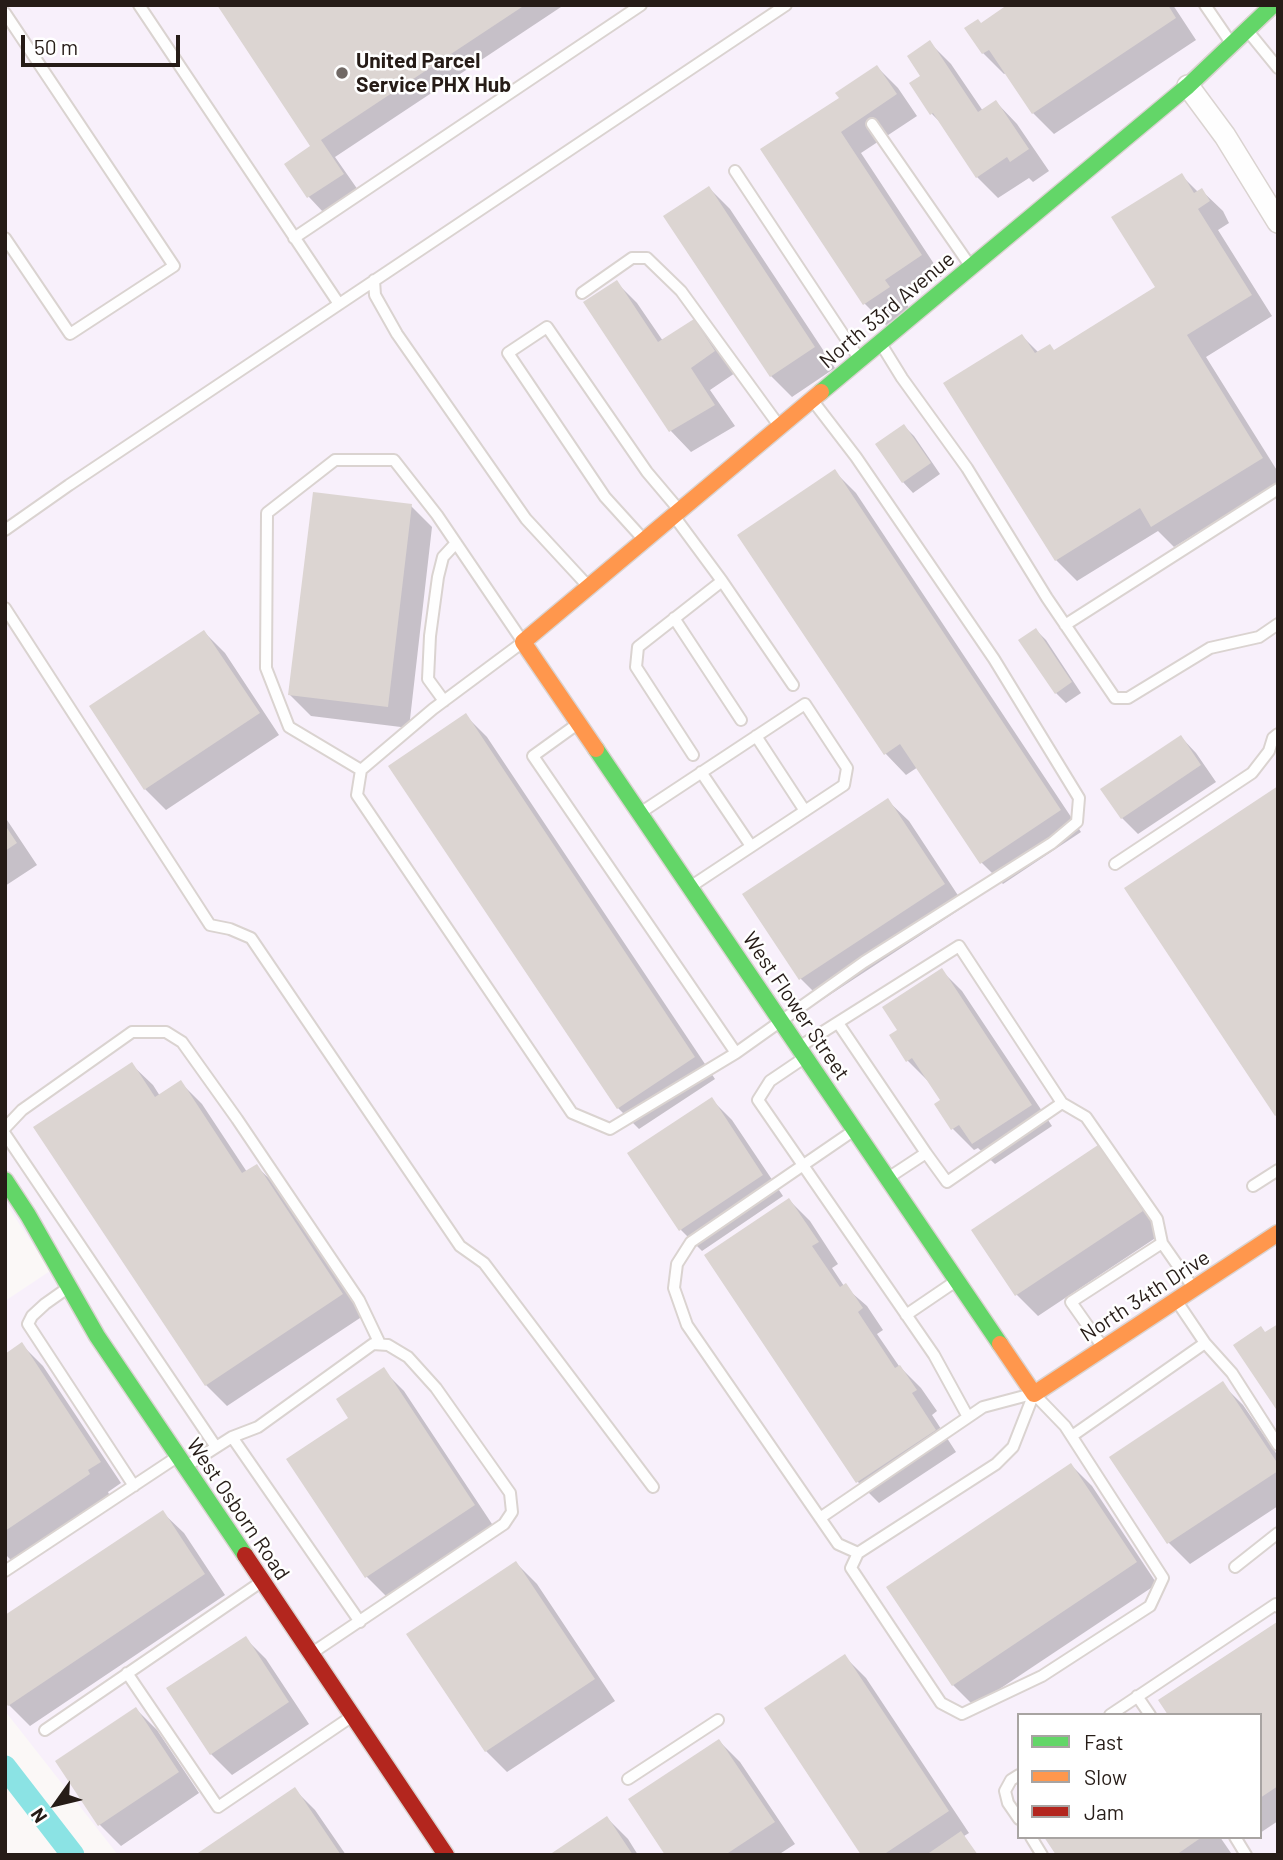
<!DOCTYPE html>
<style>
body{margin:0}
#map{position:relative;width:1283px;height:1860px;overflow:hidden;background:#fbf8f7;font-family:Barlow,sans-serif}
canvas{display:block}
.frame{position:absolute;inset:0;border:7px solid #261c17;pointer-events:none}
.legend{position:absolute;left:1017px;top:1713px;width:245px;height:126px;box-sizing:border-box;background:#fff;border:2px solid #a8a4a2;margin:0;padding:9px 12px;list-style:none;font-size:21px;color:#261c17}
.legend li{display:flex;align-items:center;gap:14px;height:35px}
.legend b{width:35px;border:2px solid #a8a4a2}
.north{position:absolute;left:21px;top:1769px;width:70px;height:70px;-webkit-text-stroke:5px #fff;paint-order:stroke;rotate:236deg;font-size:19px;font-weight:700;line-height:28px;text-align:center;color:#261c17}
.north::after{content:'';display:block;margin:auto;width:24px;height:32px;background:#261c17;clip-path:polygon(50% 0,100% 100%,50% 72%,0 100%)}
.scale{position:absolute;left:21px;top:35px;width:159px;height:32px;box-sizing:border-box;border:4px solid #261c17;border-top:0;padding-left:9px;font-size:21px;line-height:24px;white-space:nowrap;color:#261c17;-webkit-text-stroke:5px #fff;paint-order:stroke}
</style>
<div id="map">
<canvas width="1283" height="1860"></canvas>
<div class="frame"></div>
<ul class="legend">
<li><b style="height:9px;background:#63d668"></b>Fast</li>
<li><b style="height:9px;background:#ff974d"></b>Slow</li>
<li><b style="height:9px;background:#b3261e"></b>Jam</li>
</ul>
<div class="north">N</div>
<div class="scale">50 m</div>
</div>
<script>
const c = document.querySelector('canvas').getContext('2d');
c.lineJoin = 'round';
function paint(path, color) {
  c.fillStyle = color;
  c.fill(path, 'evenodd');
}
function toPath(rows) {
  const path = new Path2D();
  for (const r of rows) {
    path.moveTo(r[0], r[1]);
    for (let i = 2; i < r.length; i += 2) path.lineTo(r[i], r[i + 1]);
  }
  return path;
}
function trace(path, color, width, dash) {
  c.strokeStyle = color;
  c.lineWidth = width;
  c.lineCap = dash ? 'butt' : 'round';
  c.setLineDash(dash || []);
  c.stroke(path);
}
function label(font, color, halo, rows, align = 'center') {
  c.font = font + ' Barlow,sans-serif';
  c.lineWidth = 5;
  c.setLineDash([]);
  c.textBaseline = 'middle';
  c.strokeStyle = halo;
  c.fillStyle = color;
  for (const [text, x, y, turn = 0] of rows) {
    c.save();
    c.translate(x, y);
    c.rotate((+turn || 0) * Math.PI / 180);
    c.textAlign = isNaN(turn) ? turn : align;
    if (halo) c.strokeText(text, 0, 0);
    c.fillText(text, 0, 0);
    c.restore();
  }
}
const industrial = toPath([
 [5,5,1278,5,1278,1855,118,1855,5,1711,5,1301,50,1271,5,1202],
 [1019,1715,1260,1715,1260,1837,1019,1837]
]);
const shadow = toPath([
 [219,5,564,5,335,157,358,190,324,213,309,197,287,164,313,147],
 [1010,5,1173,5,1196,40,1054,134,1033,113,1006,73,1004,74,983,53,981,25],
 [930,43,951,64,983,111,996,102,1017,124,1049,171,1033,182,1029,178,998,198,977,177,942,124,932,114,923,76],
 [877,67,898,88,917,116,861,153,942,276,904,301,910,309,886,325,865,304,763,150,841,98],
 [1181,175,1198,192,1201,190,1223,211,1229,223,1218,230,1272,316,1206,357,1278,472,1278,483,1174,547,1158,531,1077,581,1056,560,1022,336,1039,353,1055,352,1158,288],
 [709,188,730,209,835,368,792,397,771,376],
 [616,282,637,303,663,341,694,321,715,342,735,373,710,390,735,426,691,452,670,430],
 [904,426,914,436,940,474,913,493,903,482,877,444],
 [835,472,856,493,1081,832,1003,884,982,863,918,767,906,775,885,753],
 [411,506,432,527,409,728,311,716,290,695],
 [1036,630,1046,640,1081,693,1066,703,1056,693],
 [204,632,225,653,279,735,166,810,145,789],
 [466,716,487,737,715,1079,639,1129,618,1108,390,766],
 [1181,737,1196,753,1216,782,1138,834,1122,818,1103,789],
 [887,800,909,821,965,906,822,1000,801,979,745,895],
 [5,817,37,865,5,886],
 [941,970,962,991,1052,1126,995,1164,978,1148,974,1150,953,1129,937,1105,942,1101,929,1082,908,1061,891,1036,899,1031],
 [131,1064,153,1085,160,1096,181,1083,202,1104,247,1172,256,1166,278,1187,363,1316,227,1406,206,1385],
 [711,1099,732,1120,783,1196,702,1251,681,1230],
 [1098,1147,1119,1168,1163,1233,1038,1316,1017,1295,973,1230],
 [789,1200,810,1221,838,1264,832,1268,844,1286,867,1306,883,1330,877,1334,899,1366,921,1388,937,1411,932,1415,956,1452,879,1503,858,1482,706,1255],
 [22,1345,43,1366,121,1483,108,1492,110,1496,12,1561,5,1554,5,1356],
 [383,1370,404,1391,494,1527,387,1597,366,1576,350,1419],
 [1222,1384,1243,1405,1278,1456,1278,1506,1190,1564,1169,1543,1111,1458],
 [1071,1465,1092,1486,1157,1584,974,1706,953,1685],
 [162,1512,184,1533,225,1595,30,1726,9,1705],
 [516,1563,537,1584,615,1701,507,1772,486,1751],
 [1276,1624,1278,1821,1260,1833,1260,1715],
 [245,1638,266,1659,309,1724,232,1775,211,1754],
 [845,1657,866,1678,969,1833,964,1836,977,1855,863,1855],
 [136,1709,157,1730,199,1793,121,1846,100,1825,57,1762],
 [719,1741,740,1762,795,1844,778,1855,668,1855],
 [294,1789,315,1810,346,1855,199,1855],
 [607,1818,628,1839,638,1855,552,1855],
 [1047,1837,1220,1837,1231,1853,1058,1855]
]);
const canal = toPath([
 [5,1767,73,1855]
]);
const building = toPath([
 [217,5,525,5,321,140,344,174,307,198,284,164,310,146],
 [1007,5,1168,5,1176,18,1032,114,989,50,982,54,964,28,978,19,981,23],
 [930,40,978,112,996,100,1029,149,1010,162,1007,157,976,178,933,113,930,115,909,83,920,76,907,56],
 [877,65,897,94,841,132,922,255,885,280,890,287,863,305,760,149,839,98,835,93],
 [1182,173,1194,193,1202,188,1210,201,1198,209,1252,295,1187,335,1263,458,1151,527,1140,508,1055,561,943,383,1022,334,1035,353,1050,344,1054,350,1155,287,1111,217],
 [709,186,815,347,770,377,663,216],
 [617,280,658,342,694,319,715,351,691,368,715,405,669,432,583,302],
 [904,424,931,463,902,483,875,444],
 [835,469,1061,810,980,864,900,744,884,755,737,535],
 [313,492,412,504,388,707,288,695],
 [1036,628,1072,682,1055,694,1018,640],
 [204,630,260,713,144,790,89,706],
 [466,713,695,1057,617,1109,388,766],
 [1181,735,1201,765,1121,819,1100,789],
 [1278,786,1278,1114,1275,1116,1124,888],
 [888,798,945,884,799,980,742,894],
 [5,825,17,843,5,851],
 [942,968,1032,1105,972,1144,959,1125,951,1130,934,1104,940,1100,912,1058,906,1062,889,1035,897,1030,882,1007],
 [132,1062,155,1097,181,1080,242,1173,257,1164,343,1294,205,1386,33,1127],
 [712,1097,763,1175,679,1231,627,1153],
 [1098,1145,1143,1211,1015,1296,971,1230],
 [789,1198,819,1242,812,1246,840,1287,846,1283,863,1308,858,1312,895,1368,900,1365,917,1390,912,1393,936,1430,856,1483,704,1255],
 [1278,1324,1278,1412,1233,1345,1261,1326,1265,1332],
 [22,1342,101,1462,88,1470,90,1474,5,1531,5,1354],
 [384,1367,475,1505,365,1578,286,1459,348,1418,336,1399],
 [1223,1381,1278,1464,1278,1471,1167,1544,1109,1457],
 [1071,1463,1137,1562,952,1686,886,1587],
 [163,1510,205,1574,8,1706,5,1702,5,1615],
 [516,1561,595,1679,485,1752,406,1634],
 [1277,1622,1278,1786,1260,1798,1260,1715,1168,1715,1158,1700],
 [246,1636,289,1702,210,1755,166,1688],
 [845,1654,949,1811,883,1855,861,1855,764,1708],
 [136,1707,179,1772,98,1826,55,1761],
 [719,1739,775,1822,725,1855,665,1855,628,1799],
 [295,1787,341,1855,195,1855],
 [607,1816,633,1855,549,1855],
 [961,1831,978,1855,926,1855],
 [1044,1837,1202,1837,1176,1855,1056,1855]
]);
const lane = toPath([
 [139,5,339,304],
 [1205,5,1231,43],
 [5,13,174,266,70,334,5,238],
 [1247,30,1278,68],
 [872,124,971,267],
 [735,171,860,360],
 [294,238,641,5],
 [374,280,375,295,397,334,526,519,587,585],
 [582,293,632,258,647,258,681,291,780,427],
 [881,344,902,378,967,468,1047,598,1115,698,1128,698,1210,648,1259,637,1278,624],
 [674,516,722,581,638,647,636,667,693,755],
 [5,530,69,485,786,5],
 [644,540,605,497,508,353,547,327,647,472,680,511],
 [722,581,793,685],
 [5,608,210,925,230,929,251,938,460,1246,484,1263,653,1487],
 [674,618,741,720],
 [1065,625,1278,489],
 [444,701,428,679,430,636,438,577,443,557,456,543],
 [756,736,805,811],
 [361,770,289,727,266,668,267,513,335,460,394,460,437,515,523,642,433,709,361,770,357,795,572,1113,610,1129,736,1053,533,756,576,725],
 [701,772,751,846],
 [640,813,805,704,847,768,844,785,690,887],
 [1115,864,1252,773,1269,751,1273,738,1278,734],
 [838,1023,926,1153],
 [799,1047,959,946,1062,1103,947,1182,926,1153,888,1178],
 [736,1053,864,962,1052,843,1077,822,1079,798,994,659,856,457,813,401],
 [804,1058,770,1081,758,1100,934,1355,968,1417],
 [1062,1103,1086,1117,1157,1219,1162,1243],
 [5,1128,22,1110,132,1032,166,1032,182,1042,237,1119,359,1300,380,1344],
 [853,1131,691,1242,677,1264,674,1288,687,1325,838,1544,858,1553,996,1464,1013,1447,1033,1396],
 [5,1134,216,1447],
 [1253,1186,1278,1170],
 [69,1287,45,1304,32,1316,28,1324,134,1486],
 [906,1315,956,1281],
 [1205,1343,1232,1373,1278,1445],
 [1102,1346,1071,1302,1162,1243,1192,1286],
 [1072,1436,1205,1343,1178,1303],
 [232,1437,258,1427,373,1344,388,1345,408,1357,436,1388,510,1493,512,1512,504,1524,312,1653],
 [185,1467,232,1437,360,1622],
 [820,1518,983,1407,1032,1394],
 [858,1553,851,1568,941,1703,962,1714,1042,1676,1150,1606,1163,1578,1065,1426,1036,1396],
 [1235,1567,1278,1533],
 [5,1571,177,1457],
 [127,1673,218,1807,351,1717],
 [1137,1696,1150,1715],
 [1110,1715,1276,1604,1278,1607],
 [45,1730,261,1582],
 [1019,1775,1011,1780,1005,1791,1008,1803,1019,1819],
 [628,1779,718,1720],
 [1031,1837,1042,1855],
 [1235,1837,1246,1855]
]);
const street = toPath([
 [1188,86,1225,136,1278,222]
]);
const fast = toPath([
 [821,392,1188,86,1273,5],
 [596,749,1000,1344],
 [5,1180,28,1215,97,1336,245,1555]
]);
const slow = toPath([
 [596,749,523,642,821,392],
 [1000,1344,1034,1394,1278,1233]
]);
const jam = toPath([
 [245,1555,446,1855]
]);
const markers = [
 [342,73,7,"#716965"]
];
const poiNames = [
 ["United Parcel",356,61],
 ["Service PHX Hub",356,85]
];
const streetNames = [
 ["North 33rd Avenue",887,310,-40],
 ["West Flower Street",796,1006,56],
 ["North 34th Drive",1145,1296,-33],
 ["West Osborn Road",238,1509,56]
];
paint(industrial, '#f8f0fb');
paint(shadow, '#0003');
trace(canal, '#8be3e4', 23);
paint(building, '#dcd5d2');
trace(lane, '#dad3d0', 14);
trace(street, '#dad3d0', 24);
trace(fast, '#dad3d0', 19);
trace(slow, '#dad3d0', 19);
trace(jam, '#dad3d0', 19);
trace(lane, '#fefefe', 10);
trace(street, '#fefefe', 21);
trace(fast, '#63d668', 16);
trace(slow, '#ff974d', 16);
trace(jam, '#b3261e', 16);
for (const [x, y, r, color] of markers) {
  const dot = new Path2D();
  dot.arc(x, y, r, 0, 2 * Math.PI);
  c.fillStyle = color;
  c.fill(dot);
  trace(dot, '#fff', 2.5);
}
label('bold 21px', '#261c17', '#fff', poiNames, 'left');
label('21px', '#261c17', '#fff', streetNames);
</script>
